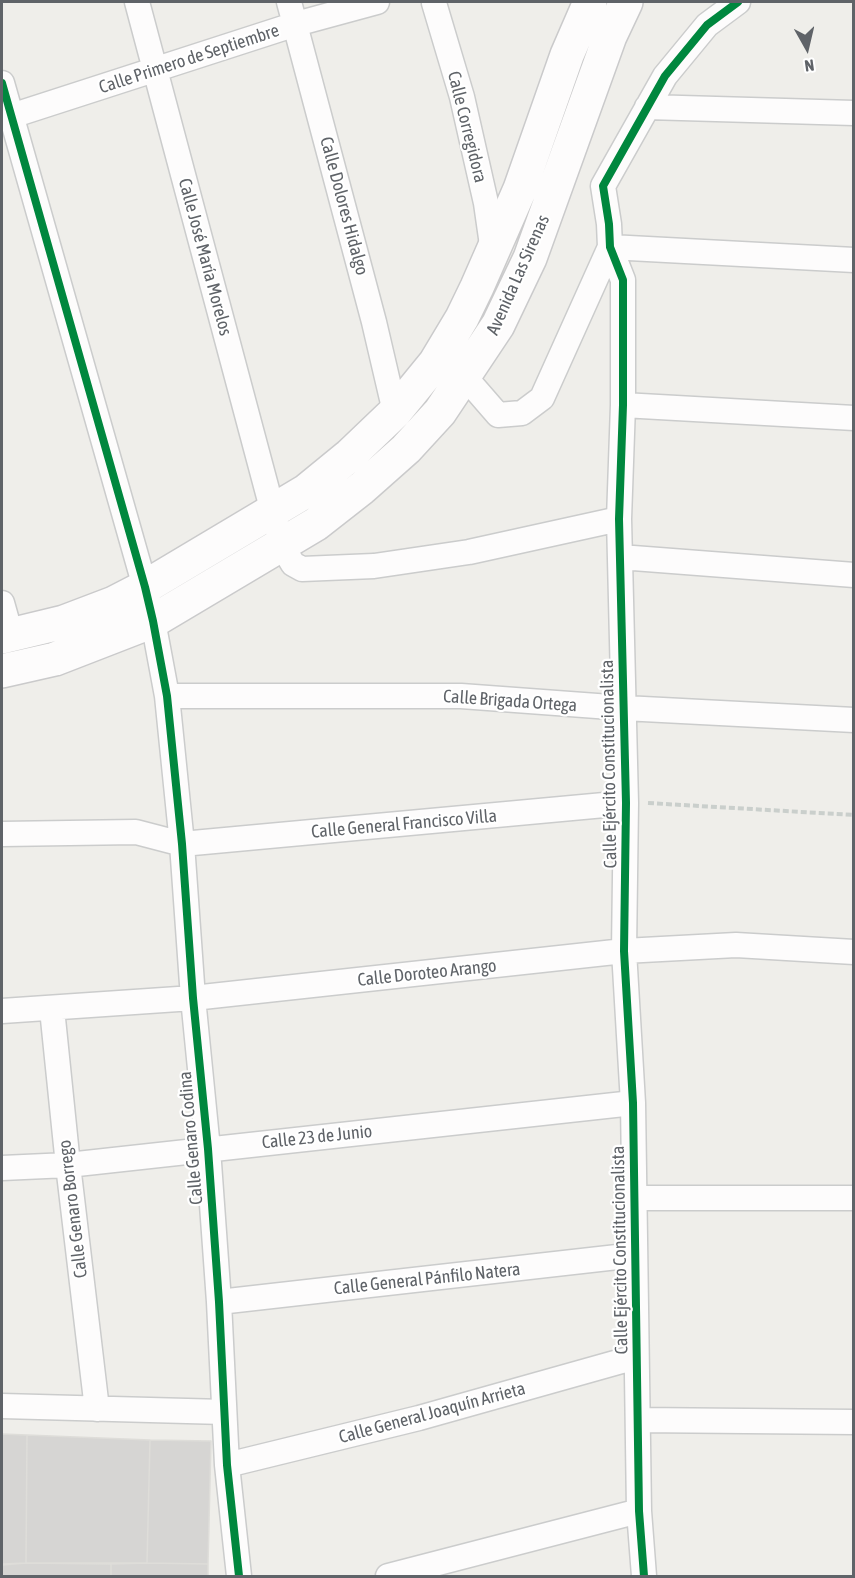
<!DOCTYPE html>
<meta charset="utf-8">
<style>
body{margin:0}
#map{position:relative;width:855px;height:1578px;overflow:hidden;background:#efeeea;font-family:"Asap Condensed",sans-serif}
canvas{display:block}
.frame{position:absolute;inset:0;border:3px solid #5f6368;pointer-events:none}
.north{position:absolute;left:777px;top:18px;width:60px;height:60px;-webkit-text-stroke:4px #fff;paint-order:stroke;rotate:172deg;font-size:16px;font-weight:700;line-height:24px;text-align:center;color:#5f6368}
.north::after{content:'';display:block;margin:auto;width:21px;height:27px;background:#5f6368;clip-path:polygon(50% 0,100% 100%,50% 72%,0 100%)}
</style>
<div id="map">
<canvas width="855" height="1578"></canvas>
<div class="frame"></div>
<div class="north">N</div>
</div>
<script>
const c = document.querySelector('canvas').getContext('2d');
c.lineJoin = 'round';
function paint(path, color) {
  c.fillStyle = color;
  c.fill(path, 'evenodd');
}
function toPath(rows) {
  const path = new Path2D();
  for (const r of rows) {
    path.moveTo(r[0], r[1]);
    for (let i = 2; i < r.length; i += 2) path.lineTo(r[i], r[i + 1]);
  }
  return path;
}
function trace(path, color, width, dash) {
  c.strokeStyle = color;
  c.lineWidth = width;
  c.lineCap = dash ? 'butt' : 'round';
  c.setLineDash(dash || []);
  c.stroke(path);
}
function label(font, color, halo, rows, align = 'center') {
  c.font = font + ' "Asap Condensed",sans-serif';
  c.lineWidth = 4.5;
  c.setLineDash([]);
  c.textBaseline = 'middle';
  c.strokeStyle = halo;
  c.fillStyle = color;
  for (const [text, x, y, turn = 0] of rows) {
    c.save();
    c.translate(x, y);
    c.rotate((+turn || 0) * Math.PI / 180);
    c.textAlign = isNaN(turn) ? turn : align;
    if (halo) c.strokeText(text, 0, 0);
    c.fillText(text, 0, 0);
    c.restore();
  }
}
const building = toPath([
 [2,1434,27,1435,26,1563,2,1564,2,1434],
 [27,1435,150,1440,147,1563,26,1563,27,1435],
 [150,1440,211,1441,208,1564,147,1563,150,1440],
 [26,1563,111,1564,111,1576,2,1576,2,1565,26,1563],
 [147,1563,208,1564,208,1576,111,1576,111,1564,147,1563]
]);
const path = toPath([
 [648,803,854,815]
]);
const street = toPath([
 [137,2,282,546,293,564,302,569,374,566,469,552,619,519],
 [289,2,374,322,395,412],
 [434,3,462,97,486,203,493,252],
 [2,83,145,587,153,621,167,696,182,844,193,998,208,1149,219,1302,227,1465,239,1576],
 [647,107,854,113],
 [2,119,296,24,377,2],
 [465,377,498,415,522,413,542,398,610,247,854,260],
 [623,405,854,418],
 [620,557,854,575],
 [2,603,11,635],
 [167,696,461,696,624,708,854,720],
 [2,834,136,832,182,844,626,803],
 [52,1009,68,1165,97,1409],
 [2,1011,193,998,624,951,736,945,854,952],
 [2,1168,68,1165,633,1103],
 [634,1198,854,1198],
 [219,1302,635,1255],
 [2,1406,224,1412],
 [638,1420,854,1422],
 [227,1465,419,1418,636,1357],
 [388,1576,639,1511],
 [644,1576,639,1511,633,1103,624,951,626,803,619,519,623,405,623,280,610,247,609,224,603,186,665,76,707,25,738,2]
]);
const secondary = toPath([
 [2,637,64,622,114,603,145,587,306,491,350,455,395,412,435,363,462,318,477,287,520,189,567,55,590,2],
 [2,671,55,659,153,621,316,524,362,488,406,449,440,412,498,325,530,258,610,36,626,2]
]);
const cycleway = toPath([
 [2,83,145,587,153,621,167,696,182,844,193,998,208,1149,219,1302,227,1465,239,1576],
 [644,1576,639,1511,633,1103,624,951,626,803,619,519,623,405,623,280,610,247,609,224,603,186,665,76,707,25,738,2]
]);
const streetNames = [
 ["Calle Primero de Septiembre",189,59,-18],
 ["Calle Corregidora",467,127,76],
 ["Calle Dolores Hidalgo",344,206,75],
 ["Calle José María Morelos",205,257,75],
 ["Avenida Las Sirenas",518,275,-66],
 ["Calle Brigada Ortega",510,701,4],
 ["Calle Ejército Constitucionalista",609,764,-91],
 ["Calle General Francisco Villa",404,824,-5],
 ["Calle Doroteo Arango",427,973,-6],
 ["Calle 23 de Junio",317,1137,-6],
 ["Calle Genaro Codina",191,1138,-95],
 ["Calle Genaro Borrego",73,1209,-97],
 ["Calle Ejército Constitucionalista",620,1250,-91],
 ["Calle General Pánfilo Natera",427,1279,-6],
 ["Calle General Joaquín Arrieta",432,1413,-15]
];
paint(building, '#d6d5d3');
trace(building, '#deddd9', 1.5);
trace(street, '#cbcccc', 27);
trace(secondary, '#cacacb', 36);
trace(path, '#cacfcc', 4, [6, 3]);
trace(street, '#fdfcfc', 24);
trace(secondary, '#fdfcfc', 33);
trace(cycleway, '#00873e', 8);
label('18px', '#5f6368', '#fff', streetNames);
</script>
